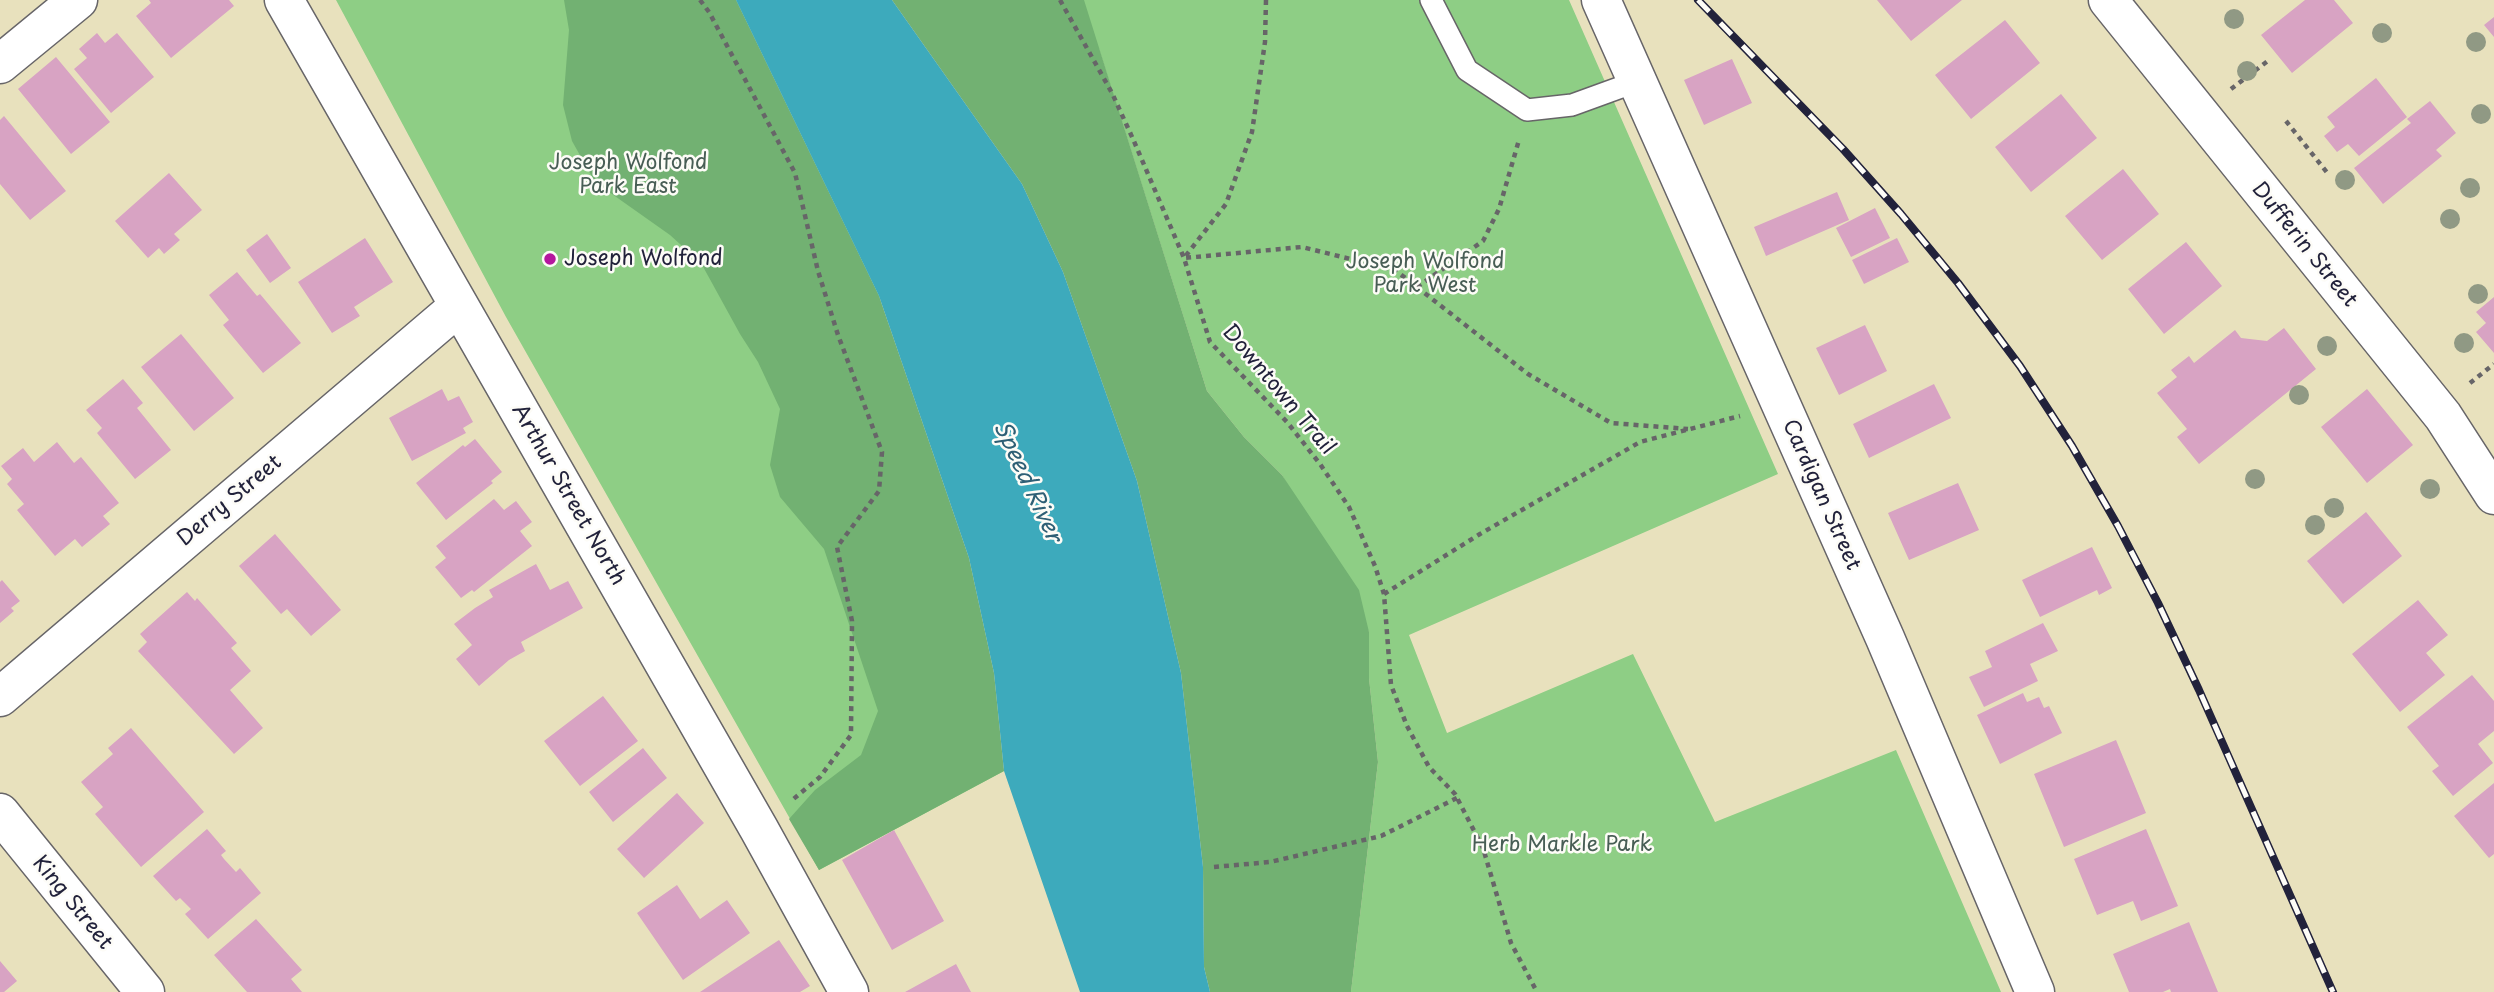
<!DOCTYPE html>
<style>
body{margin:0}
canvas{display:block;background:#e8e1bd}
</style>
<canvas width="2494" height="992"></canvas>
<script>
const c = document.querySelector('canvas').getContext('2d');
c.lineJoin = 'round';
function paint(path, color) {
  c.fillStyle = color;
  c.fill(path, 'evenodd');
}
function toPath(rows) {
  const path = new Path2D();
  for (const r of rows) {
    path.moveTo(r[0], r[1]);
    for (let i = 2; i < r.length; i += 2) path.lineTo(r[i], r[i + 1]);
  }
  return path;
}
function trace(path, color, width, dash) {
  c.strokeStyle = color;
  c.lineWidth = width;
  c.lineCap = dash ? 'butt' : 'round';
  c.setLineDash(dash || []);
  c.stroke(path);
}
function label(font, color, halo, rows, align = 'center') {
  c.font = font + ' "Playpen Sans",sans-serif';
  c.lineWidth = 5;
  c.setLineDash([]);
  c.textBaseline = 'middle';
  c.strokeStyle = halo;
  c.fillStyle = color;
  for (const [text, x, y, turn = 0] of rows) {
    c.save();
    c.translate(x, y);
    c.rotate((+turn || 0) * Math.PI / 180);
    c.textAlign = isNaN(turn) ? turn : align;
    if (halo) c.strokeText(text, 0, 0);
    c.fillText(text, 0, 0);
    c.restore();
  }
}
const green = toPath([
 [336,0,736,0,879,296,1004,771,819,870,506,317],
 [1059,0,1569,0,1778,474,1409,635,1447,733,1633,654,1715,822,1896,750,2001,992,1351,992,1378,762,1369,678,1369,632,1282,475,1244,437,1207,391,1099,49]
]);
const forest = toPath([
 [564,0,736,0,879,296,969,558,994,673,1004,771,819,870,789,819,815,790,861,755,878,711,824,549,780,497,770,465,780,409,758,362,740,334,701,263,670,235,595,182,572,141,563,105,569,30],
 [892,0,1084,0,1207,391,1244,437,1282,475,1359,590,1369,632,1369,678,1378,762,1351,992,1210,992,1204,967,1203,867,1181,673,1137,481,1063,272,1022,184]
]);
const water = toPath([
 [736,0,892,0,1022,184,1063,272,1137,481,1181,673,1203,867,1204,967,1210,992,1080,992,1004,771,994,673,969,558,879,296]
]);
const building = toPath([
 [149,0,229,0,234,6,171,58,136,16,151,3],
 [1877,0,1962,0,1911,41],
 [2305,0,2334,0,2353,23,2292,73,2261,35],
 [2494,17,2494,37,2484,25],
 [2005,20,2040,63,1971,119,1935,75],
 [97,33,105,43,117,33,154,77,111,113,74,69,87,58,79,49],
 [56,57,110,122,71,154,18,89],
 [1732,59,1752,103,1704,125,1684,80],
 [2376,78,2407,117,2359,156,2348,144,2337,152,2324,136,2335,127,2327,117],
 [2061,94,2097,138,2031,192,1995,147],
 [2430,101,2456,133,2436,150,2442,156,2383,204,2354,168,2411,123,2407,119],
 [4,116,66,191,30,220,0,184,0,120],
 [2123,169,2159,214,2102,260,2065,216],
 [169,173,202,210,174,234,180,240,164,254,159,248,148,258,115,221],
 [1837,192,1849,220,1766,256,1754,227],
 [1875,208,1890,238,1851,257,1836,228],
 [267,234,291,268,270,283,246,250],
 [365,238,393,282,354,307,360,316,332,333,298,282],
 [1897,238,1909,262,1864,284,1852,260],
 [2186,242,2222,286,2164,334,2128,289],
 [237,272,257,296,260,294,301,343,263,373,223,325,229,320,209,295],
 [2494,297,2494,353,2476,332,2486,323,2476,312],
 [1865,325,1887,371,1839,395,1816,348],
 [2284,328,2316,369,2199,464,2177,437,2187,429,2157,393,2177,377,2171,370,2189,356,2194,363,2235,330,2241,338,2267,341],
 [181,334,234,398,194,431,141,367],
 [123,379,143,403,137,408,171,450,135,479,97,433,102,428,86,410],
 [1934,384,1951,418,1869,458,1853,424],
 [442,389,448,401,459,396,473,422,463,428,466,433,412,461,389,418],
 [2367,389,2413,445,2367,483,2321,427],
 [475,439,502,472,491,481,493,483,446,520,416,483,463,445,465,447],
 [57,442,74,463,81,457,119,503,103,516,110,524,82,547,75,539,55,556,17,510,24,504,7,484,12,479,1,466,23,448,34,462],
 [1958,483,1979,530,1909,560,1888,513],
 [494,499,504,510,516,501,532,522,520,531,532,546,474,592,472,590,461,598,435,567,446,558,436,546],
 [2366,512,2402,556,2343,604,2307,561],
 [275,534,341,610,311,636,287,609,281,614,239,566],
 [2092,547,2112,588,2099,595,2097,590,2040,617,2022,580],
 [536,564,550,590,568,581,583,608,521,642,525,651,509,660,479,686,456,659,472,645,454,624,475,608,493,597,489,590],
 [2,580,20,601,11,608,14,611,0,623,0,582],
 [187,592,195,601,197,598,237,643,231,648,251,671,230,690,263,728,234,754,138,651,147,642,140,634],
 [2418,600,2448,635,2426,653,2445,675,2400,712,2352,654],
 [2043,623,2058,651,2030,664,2038,681,1984,707,1969,677,1992,667,1985,651],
 [2472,675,2494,701,2494,731,2478,744,2493,763,2453,796,2432,771,2439,766,2407,727],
 [2023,693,2027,702,2039,697,2044,708,2049,706,2062,733,2000,764,1977,715],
 [603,696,638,741,580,786,544,741],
 [131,728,204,812,141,867,95,814,103,807,81,782,113,754,108,748],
 [2116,740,2146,813,2064,847,2034,774],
 [643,748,667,778,613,822,589,792],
 [2494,783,2494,854,2489,858,2454,816],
 [677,793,704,823,644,878,617,849],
 [207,829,226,851,221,855,224,859,236,872,240,868,261,893,208,939,185,914,191,909,180,898,176,901,153,876],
 [2146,829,2178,906,2141,921,2133,901,2097,915,2074,859],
 [894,830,944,921,892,950,842,860],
 [677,885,700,919,727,900,750,933,683,980,637,913],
 [256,919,302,970,291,979,302,992,247,992,214,955],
 [2189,922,2218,992,2171,992,2170,989,2163,992,2129,992,2113,954],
 [779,940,810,986,800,992,700,992],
 [0,961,17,981,4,992,0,992],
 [956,964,971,992,905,992]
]);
const path = toPath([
 [700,0,709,12,795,173,818,271,838,335,882,452,879,491,837,547,852,621,851,735,820,777,791,801],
 [1060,0,1112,93,1133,139,1184,258,1210,342,1287,422,1320,464,1349,507,1375,566,1384,594,1391,685,1407,726,1429,767,1455,794,1483,848,1511,943,1537,992],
 [1266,0,1265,42,1252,132,1226,204,1184,258,1302,247,1395,270,1528,374,1611,423,1688,429],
 [2231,89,2269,60],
 [2286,121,2329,175],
 [1417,287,1483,241,1499,209,1519,140],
 [2470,383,2494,364],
 [1384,594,1480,534,1640,442,1740,416],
 [1214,867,1270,862,1381,836,1457,798]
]);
const lane = toPath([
 [1431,0,1467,70,1527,110,1572,105,1638,81]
]);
const street = toPath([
 [284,0,759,829,849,992],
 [1601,0,1885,638,2035,992],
 [2108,0,2443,416,2494,495],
 [0,64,78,0],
 [0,697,459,306],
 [0,813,145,992]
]);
const rail = toPath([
 [1698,0,1843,149,1901,214,1958,283,2020,366,2072,446,2118,526,2158,603,2199,690,2333,992]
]);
const trees = [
 [2234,19],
 [2382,33],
 [2476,42],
 [2247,71],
 [2481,114],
 [2345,180],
 [2470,188],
 [2450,219],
 [2478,294],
 [2464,343],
 [2327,346],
 [2299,395],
 [2255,479],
 [2430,489],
 [2334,508],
 [2315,525]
];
const markers = [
 [550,259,7,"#b5179e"]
];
const parkNames = [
 ["Joseph Wolfond",628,163],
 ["Park East",628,187],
 ["Joseph Wolfond",1425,262],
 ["Park West",1425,286],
 ["Herb Markle Park",1562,845]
];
const streetNames = [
 ["Dufferin Street",2304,245,51],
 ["Downtown Trail",1278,390,50],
 ["Arthur Street North",568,495,60],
 ["Cardigan Street",1821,495,66],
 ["Derry Street",230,501,-40],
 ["King Street",72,903,51]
];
const poiNames = [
 ["Joseph Wolfond",564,259]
];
const waterNames = [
 ["Speed River",1027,482,65]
];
paint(green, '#8ece85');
paint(forest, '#72b172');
paint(water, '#3daabc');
paint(building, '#d8a3c3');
trace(lane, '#676568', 24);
trace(street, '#676568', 41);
trace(path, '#676568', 4.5, [5, 5]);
trace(lane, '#fff', 21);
trace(street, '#fff', 38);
trace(rail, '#22223b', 8);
trace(rail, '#fdfcf7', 5, [16]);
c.fillStyle = '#909984';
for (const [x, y] of trees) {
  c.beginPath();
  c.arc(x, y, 10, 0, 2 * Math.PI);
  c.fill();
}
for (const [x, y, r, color] of markers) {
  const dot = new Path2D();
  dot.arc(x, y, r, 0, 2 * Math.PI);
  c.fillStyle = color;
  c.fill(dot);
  trace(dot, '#fdfcf7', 2.5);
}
label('21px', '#485e55', '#fdfcf7', parkNames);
label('21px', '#22223b', '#fdfcf7', streetNames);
label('21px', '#22223b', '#fdfcf7', poiNames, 'left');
label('italic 23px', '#2e5f75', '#fdfcf7', waterNames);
</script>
